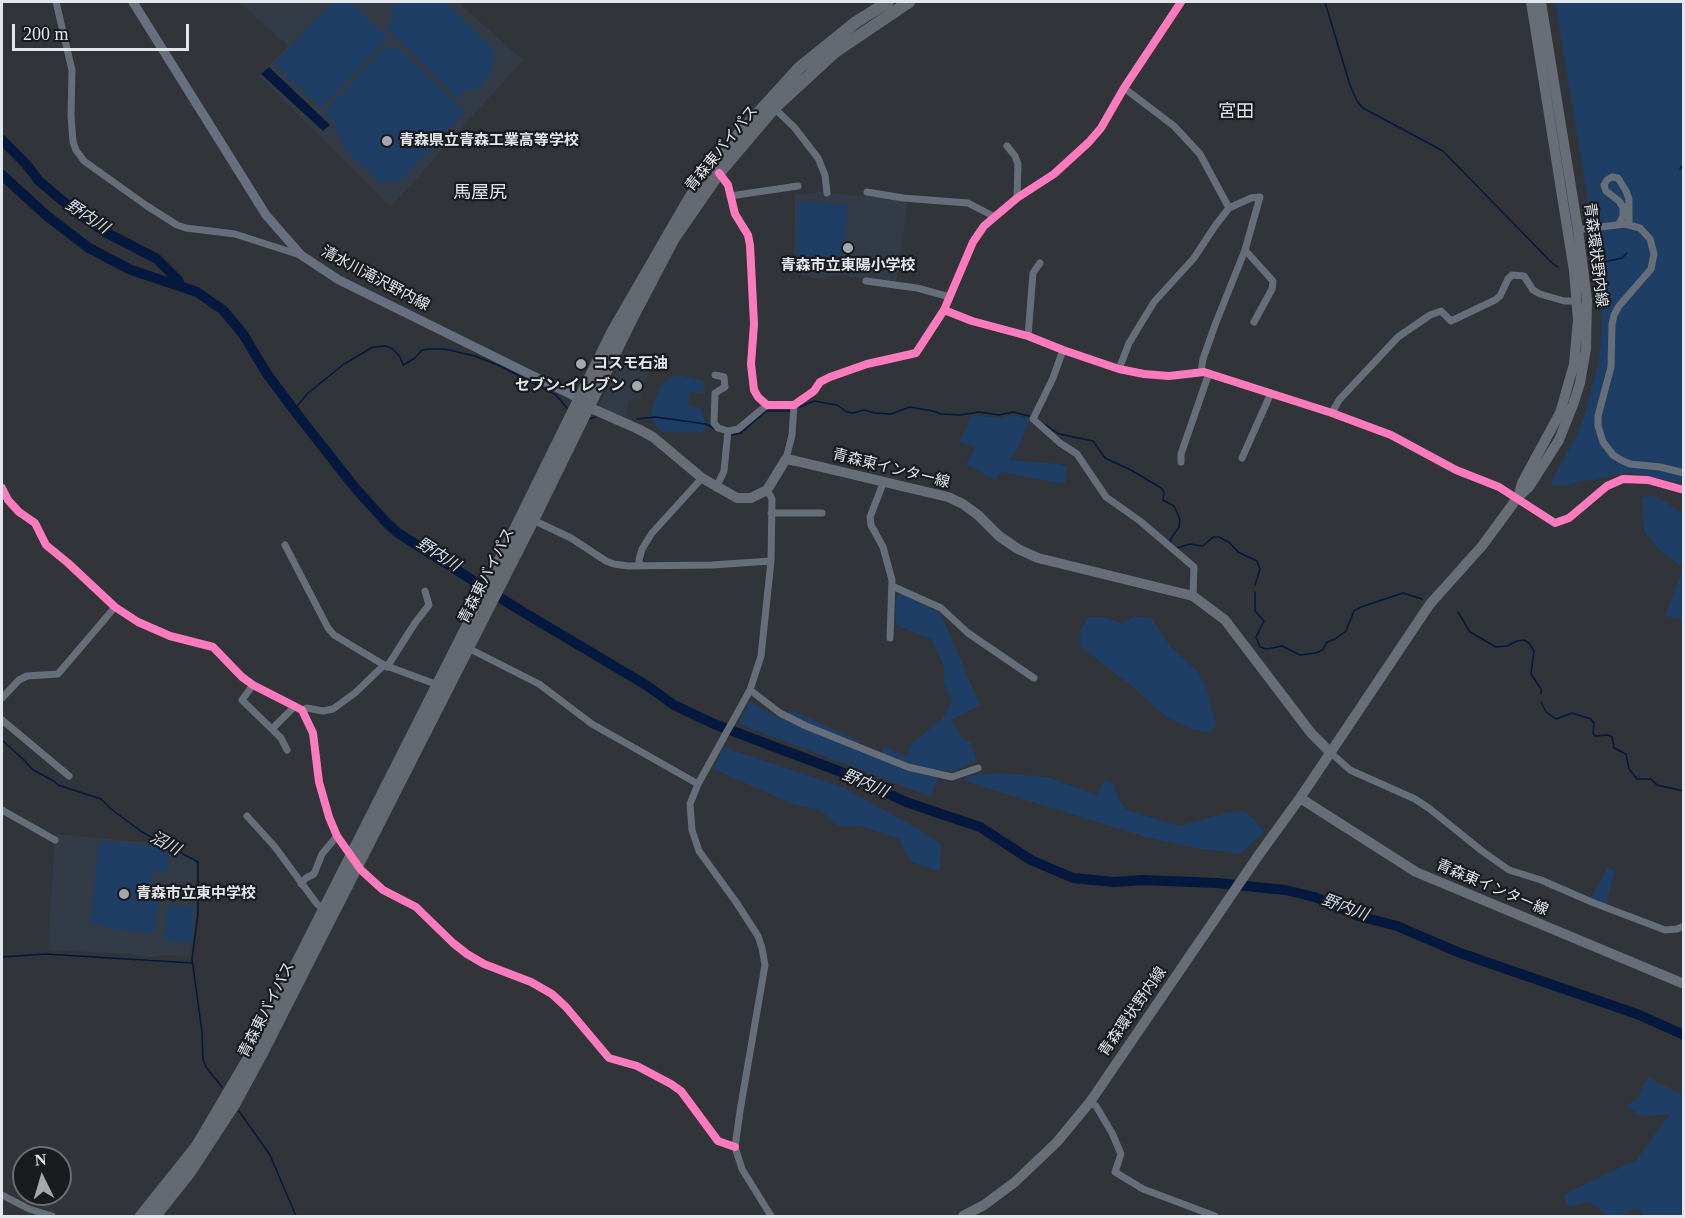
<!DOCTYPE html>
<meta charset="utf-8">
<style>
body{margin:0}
#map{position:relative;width:1685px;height:1218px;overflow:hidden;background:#313438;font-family:"Times New Roman",serif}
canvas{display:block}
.frame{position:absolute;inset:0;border:3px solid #e3e7ec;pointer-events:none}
.north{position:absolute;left:12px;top:1146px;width:60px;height:60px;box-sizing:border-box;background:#191b1f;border:2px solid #6a6d71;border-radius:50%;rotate:355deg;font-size:16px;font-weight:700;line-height:24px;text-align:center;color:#e3e7ec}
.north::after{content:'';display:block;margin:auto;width:21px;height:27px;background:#a5a8ad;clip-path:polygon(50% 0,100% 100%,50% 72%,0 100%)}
.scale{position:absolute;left:12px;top:24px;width:177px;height:27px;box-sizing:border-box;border:3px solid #e3e7ec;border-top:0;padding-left:8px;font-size:18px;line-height:21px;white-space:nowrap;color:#e3e7ec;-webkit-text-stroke:4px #191b1f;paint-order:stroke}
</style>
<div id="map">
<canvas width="1685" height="1218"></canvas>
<div class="frame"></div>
<div class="north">N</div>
<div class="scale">200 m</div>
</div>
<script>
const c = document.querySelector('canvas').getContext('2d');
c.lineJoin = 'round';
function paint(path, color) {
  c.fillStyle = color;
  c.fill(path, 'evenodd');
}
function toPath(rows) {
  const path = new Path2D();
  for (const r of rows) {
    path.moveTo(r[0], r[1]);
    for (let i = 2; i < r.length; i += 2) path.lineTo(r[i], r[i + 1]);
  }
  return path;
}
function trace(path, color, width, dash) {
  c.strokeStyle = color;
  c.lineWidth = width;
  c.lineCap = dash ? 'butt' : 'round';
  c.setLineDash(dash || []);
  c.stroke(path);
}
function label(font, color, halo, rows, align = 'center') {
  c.font = font + ' "Times New Roman","Noto Sans JP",serif';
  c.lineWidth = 4.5;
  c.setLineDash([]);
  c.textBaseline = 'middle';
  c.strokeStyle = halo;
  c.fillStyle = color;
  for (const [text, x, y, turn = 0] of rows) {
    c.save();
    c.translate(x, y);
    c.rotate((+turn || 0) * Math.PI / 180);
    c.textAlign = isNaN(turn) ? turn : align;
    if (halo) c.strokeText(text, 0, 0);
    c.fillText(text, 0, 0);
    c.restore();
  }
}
const built = toPath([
 [239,2,458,2,523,60,391,207,259,76,288,46],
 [821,192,859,196,864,194,908,201,896,281,840,276,817,279,793,273,791,269,794,259,795,195],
 [627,349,653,363,641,394,642,399,628,401,627,417,613,415,600,409,601,402],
 [55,834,162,844,196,861,196,916,190,957,166,955,146,958,130,954,48,950]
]);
const green = toPath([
 [333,2,350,2,388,38,321,108,274,63],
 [397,2,446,2,491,47,495,57,490,76,481,86,472,90,462,90,464,93,458,99,385,27,393,22,391,9],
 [1555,2,1683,2,1683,484,1640,474,1628,473,1560,486,1550,484,1577,435,1585,414,1598,365,1602,332,1600,272],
 [397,47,465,112,401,181,381,183,343,148,336,125,323,113,384,48],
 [798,201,848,205,840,273,800,269,796,262],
 [672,376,683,376,704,381,705,393,690,392,688,406,701,408,707,428,703,432,662,432,656,426,651,411,654,401,662,384],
 [972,415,1001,418,1013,415,1030,419,1018,448,1010,460,1059,464,1067,467,1065,484,1001,472,995,480,966,464,976,447,959,442],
 [1654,495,1683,513,1683,568,1662,552,1644,531,1642,498],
 [1683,569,1684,620,1683,620,1665,616],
 [900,592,941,614,980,705,951,720,963,739,970,742,977,761,953,771,940,770,931,797,739,724,750,701,778,718,791,710,860,741,860,745,881,752,885,747,907,757,911,744,943,718,952,701,944,682,944,666,931,639,896,625,896,599],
 [1135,616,1151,618,1171,647,1197,671,1208,691,1216,726,1208,732,1193,730,1165,716,1132,686,1081,647,1080,631,1089,617,1102,617,1123,623],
 [723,747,841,786,918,829,941,844,940,872,910,861,899,839,861,826,847,827,839,826,819,810,792,804,714,769],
 [998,773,1047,777,1097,795,1104,780,1114,783,1118,798,1127,810,1179,826,1225,813,1243,811,1255,820,1264,832,1241,854,1196,848,1146,837,964,781,967,776],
 [99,841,161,846,169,854,168,872,153,871,152,900,158,901,154,933,105,929,105,925,90,924],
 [1608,867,1615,871,1606,905,1591,898],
 [167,905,194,908,191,943,164,940],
 [1649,1078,1683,1095,1683,1216,1644,1216,1638,1208,1619,1216,1606,1216,1595,1205,1587,1202,1569,1207,1563,1195,1636,1160,1669,1115,1642,1116,1625,1106,1638,1098,1643,1085]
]);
const water = toPath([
 [269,67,330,125,323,131,261,74]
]);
const stream = toPath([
 [1325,2,1350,85,1357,101,1363,108,1443,151,1551,262,1558,267],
 [1680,169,1684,163],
 [1599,263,1622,258,1627,253],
 [800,407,814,401,837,405,847,412,853,413,864,410,875,413,891,414,910,407,933,411,941,414,960,415,979,412,999,415,1013,412,1029,416],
 [294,410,307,394,344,364,373,347,386,346,393,349,400,357,403,365,415,358,422,350,428,349,445,349,475,356,502,367,556,395,567,408],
 [589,419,595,417],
 [637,419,655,417,706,424,715,429],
 [1044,424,1059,434,1093,441,1105,458,1131,470,1161,488,1164,492,1163,500,1174,506,1180,519,1179,527,1170,540,1171,543],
 [732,435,741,433,766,411,790,411],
 [1177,548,1190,544,1203,546,1213,537,1219,537,1230,543,1238,552,1257,561,1260,569,1255,585],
 [1255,592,1255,611,1264,621,1256,637,1260,647,1267,649,1282,646,1300,655,1316,653,1323,650,1327,642,1335,639,1346,631,1354,611,1361,607,1403,593,1422,599],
 [1458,612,1470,632,1496,647,1507,646,1517,641,1524,640,1529,643,1534,651,1531,674,1541,689,1541,694],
 [1541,702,1546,712,1556,719,1572,713,1591,719,1594,723,1593,733,1595,736,1608,735,1612,737,1614,748,1626,754,1629,769,1637,779,1651,779,1657,785,1684,791],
 [2,740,24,760,33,770,54,781,58,785,101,799,111,809,142,832,198,862,198,914,192,959,202,1032,203,1059,206,1067,222,1087],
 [2,957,46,954,192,963],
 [239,1111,270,1155,296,1216]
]);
const river = toPath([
 [2,140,26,164,39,181,77,213,107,233,157,259,178,280,180,285],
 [2,175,47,216,89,248,131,270,197,292,223,310,243,334,267,374,297,414,356,489,387,523,398,533,518,609,646,685,674,705,714,724,844,773,906,802,980,827,1031,860,1073,878,1114,882,1142,880,1217,883,1285,890,1315,897,1358,916,1397,926,1460,953,1637,1014,1684,1035]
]);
const street = toPath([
 [56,2,72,70,71,116,73,142,76,150,84,161,147,206,177,225,186,228,235,234,300,255],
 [1124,88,1174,126,1200,154,1229,208],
 [774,108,794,127,818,158,825,175,827,193],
 [1007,146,1015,156,1018,164,1017,198],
 [719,173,728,185,735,214,748,235,750,245,754,324,751,364,754,390,758,397,767,405,794,405,814,391,820,382,830,377,867,364,916,353,944,310,973,242,984,226,1017,198,1054,174,1089,142,1101,128,1124,88,1181,2],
 [867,192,903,198,968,203,993,216],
 [730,196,798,186],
 [1619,224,1623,216,1623,207,1619,201,1606,191,1604,185,1607,180,1612,177,1618,178,1626,191,1629,199,1629,224],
 [1576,230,1625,224,1640,228,1650,239,1654,254,1651,269,1619,306,1614,315,1612,324,1611,367,1598,416,1598,426,1603,442,1613,455,1621,460,1630,464,1660,467,1684,473],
 [1245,250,1273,281,1272,289,1254,322],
 [866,281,917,288,950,297],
 [944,310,972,321,1028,336,1063,350,1119,369,1144,374,1169,376,1204,372,1332,413,1391,435,1456,470,1499,487,1555,523,1569,518,1607,486,1623,479,1648,480,1684,490],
 [1028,336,1033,273,1040,263],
 [1063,350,1053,378,1033,419,1060,443,1077,454,1106,497,1140,521,1194,567,1193,596],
 [1119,369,1129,343,1154,302,1194,258,1215,226,1229,208,1251,198,1260,197,1245,250,1215,325,1203,359,1201,372],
 [715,375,724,377,725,387,715,393,714,423,718,428,728,431,738,429,767,405],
 [1332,413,1339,400,1398,337,1430,315,1441,311,1451,321,1495,300,1500,296,1508,279,1512,275,1524,276,1533,290,1540,294,1564,301,1577,301],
 [1242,458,1271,393],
 [786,459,792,435,794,405],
 [1181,462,1181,454,1209,373],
 [884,481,870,517,871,525,883,547,892,580,890,638],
 [2,488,8,500,19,512,35,523,46,545,68,563,115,607,138,622,170,636,213,647,242,677,253,685,302,710,313,733,319,782,329,817,337,836,361,870,383,890,416,907,453,943,467,954,484,964,531,982,552,994,566,1007,609,1058,637,1066,671,1084,681,1091,718,1141,735,1147],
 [716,488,724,471,728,431],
 [767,490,772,499,771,561,761,656,750,690,698,784,690,804,692,830,699,851,736,902,758,936,762,948,765,965,740,1111,735,1147,742,1169,771,1216],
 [771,513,822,513],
 [533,520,571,538,606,561,614,564,628,566,712,565,771,561],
 [285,545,328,628,334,635,384,665,438,685],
 [640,566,639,560,642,549,652,533,702,478],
 [892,586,941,608,968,633,1034,678],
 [468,648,539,684,592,724,698,784],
 [387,667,415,623,429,605,425,591],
 [253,685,242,700,281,738,287,750],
 [750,690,780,713,806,726,908,767,952,777,978,768],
 [2,698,19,680,27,676,58,674,115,607],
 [302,710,307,708,323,711,333,709,355,693,384,665],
 [2,720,69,776],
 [272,729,295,706],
 [1330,752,1350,770,1415,799,1430,809,1482,851,1509,870,1541,880,1594,903,1665,930,1677,929,1684,926],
 [2,810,55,840],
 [247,816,275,847,317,904,324,909],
 [301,884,306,878,314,874,322,854,337,836],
 [1090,1102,1096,1106,1112,1133,1121,1154,1115,1172,1143,1189,1215,1216],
 [2,1195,29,1209,52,1216]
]);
const secondary = toPath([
 [133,2,266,215,301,255,339,280,580,399]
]);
const primary = toPath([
 [583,401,593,409,638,429,653,437,702,478,737,498,751,498,767,490,786,459,796,461,948,497,963,504,978,515,999,536,1018,549,1038,558,1193,596,1225,620,1311,733,1330,752],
 [1519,494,1522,483,1560,413,1574,364,1578,320,1574,271,1531,2],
 [1300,798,1416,872,1684,984],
 [963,1216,984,1205,1015,1182,1057,1142,1090,1102,1258,856,1300,798,1430,604,1482,546,1518,497,1529,487,1559,440,1573,405,1580,383,1586,349,1587,300,1578,230,1541,2]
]);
const highway = toPath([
 [141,1216,197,1146,250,1056,468,625,613,331,691,196,739,134,799,68,856,22,888,2],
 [155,1216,190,1172,235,1103,261,1055,533,520,632,318,674,238,719,173,774,108,835,52,909,2]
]);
const cycleway = toPath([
 [719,173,728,185,735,214,748,235,750,245,754,324,751,364,754,390,758,397,767,405,794,405,814,391,820,382,830,377,867,364,916,353,944,310,973,242,984,226,1017,198,1054,174,1089,142,1101,128,1124,88,1181,2],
 [944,310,972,321,1028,336,1063,350,1119,369,1144,374,1169,376,1204,372,1332,413,1391,435,1456,470,1499,487,1555,523,1569,518,1607,486,1623,479,1648,480,1684,490],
 [2,488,8,500,19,512,35,523,46,545,68,563,115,607,138,622,170,636,213,647,242,677,253,685,302,710,313,733,319,782,329,817,337,836,361,870,383,890,416,907,453,943,467,954,484,964,531,982,552,994,566,1007,609,1058,637,1066,671,1084,681,1091,718,1141,735,1147]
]);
const markers = [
 [387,141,6,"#a5a8ad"],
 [848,248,6,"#a5a8ad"],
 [581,364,6,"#a5a8ad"],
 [637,386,6,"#a5a8ad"],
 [124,894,6,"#a5a8ad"]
];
const poiNames = [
 ["青森県立青森工業高等学校",399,141],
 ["青森市立東陽小学校",848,266,"center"],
 ["コスモ石油",593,364],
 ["セブン-イレブン",625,386,"right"],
 ["青森市立東中学校",136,894]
];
const streetNames = [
 ["青森東バイパス",722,149,-51],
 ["青森環状野内線",1595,255,83],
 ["清水川滝沢野内線",375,279,28],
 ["青森東インター線",891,469,14],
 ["青森東バイパス",487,576,-63],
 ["青森東インター線",1492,888,23],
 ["青森東バイパス",267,1010,-63],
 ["青森環状野内線",1133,1012,-55]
];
const waterNames = [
 ["野内川",87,217,33],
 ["野内川",438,555,32],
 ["野内川",865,784,23],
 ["沼川",165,844,28],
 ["野内川",1345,908,20]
];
const quarterNames = [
 ["宮田",1236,112],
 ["馬屋尻",480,193]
];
paint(built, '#333b47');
paint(green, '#1f3e66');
paint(water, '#04193d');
trace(stream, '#04193d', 1.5);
trace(river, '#04193d', 10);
trace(street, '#666f79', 7);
trace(secondary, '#67707e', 9);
trace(primary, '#676e77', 10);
trace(highway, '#646a72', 12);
trace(cycleway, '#fd7abc', 8);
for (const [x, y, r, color] of markers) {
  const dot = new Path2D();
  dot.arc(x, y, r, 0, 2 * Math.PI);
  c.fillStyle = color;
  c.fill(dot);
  trace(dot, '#191b1f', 2);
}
label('bold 15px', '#e3e7ec', '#191b1f', poiNames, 'left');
label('15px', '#e3e7ec', '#191b1f', streetNames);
label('italic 16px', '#d2deef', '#191b1f', waterNames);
label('18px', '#e3e7ec', '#191b1f', quarterNames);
</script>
